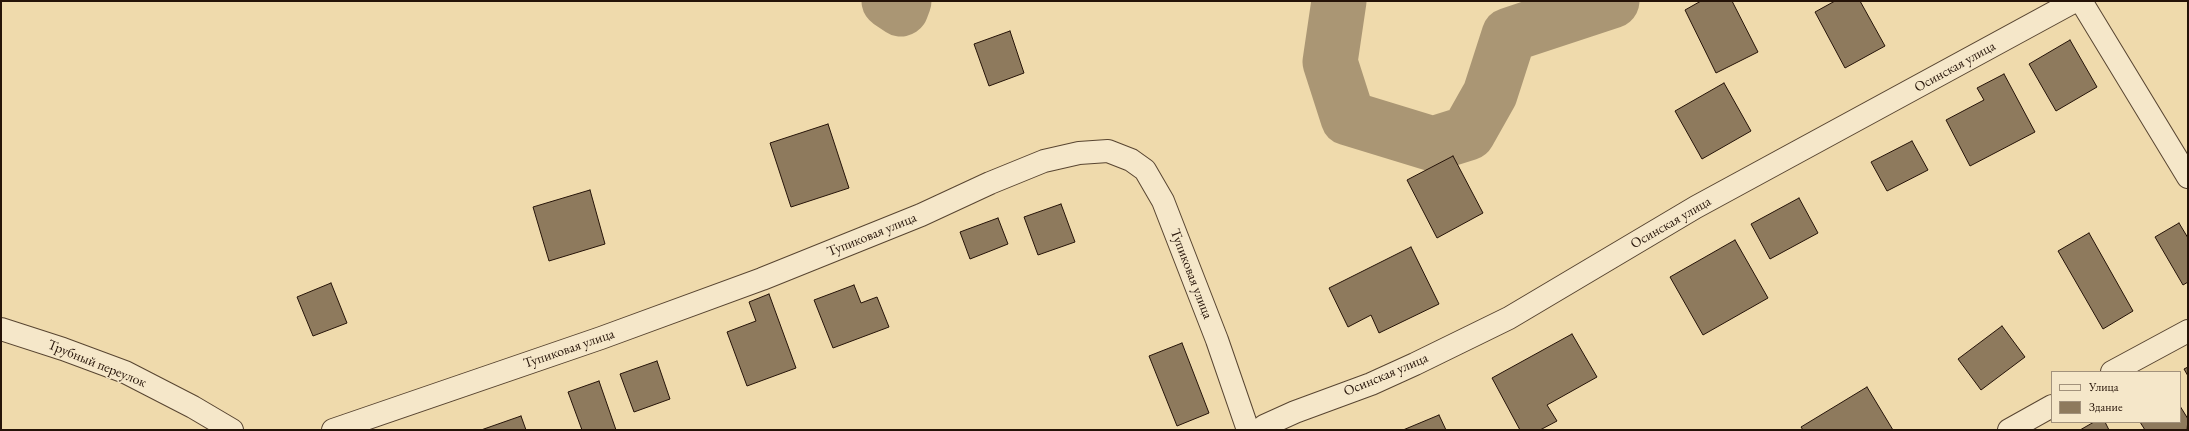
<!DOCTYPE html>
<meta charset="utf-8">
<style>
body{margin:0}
#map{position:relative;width:2189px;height:431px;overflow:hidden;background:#efdaac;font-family:"EB Garamond",serif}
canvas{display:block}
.frame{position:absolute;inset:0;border:2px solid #251308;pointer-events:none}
.legend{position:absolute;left:2051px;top:371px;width:130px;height:52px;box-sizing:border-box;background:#f5e7c9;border:1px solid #a2927c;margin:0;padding:5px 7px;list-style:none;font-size:12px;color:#251308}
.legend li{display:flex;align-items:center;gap:8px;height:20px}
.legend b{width:20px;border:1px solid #a2927c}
</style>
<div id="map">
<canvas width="2189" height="431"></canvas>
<div class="frame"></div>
<ul class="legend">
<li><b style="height:5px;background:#f5e7c9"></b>Улица</li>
<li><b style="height:11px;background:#8e7a5d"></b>Здание</li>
</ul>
</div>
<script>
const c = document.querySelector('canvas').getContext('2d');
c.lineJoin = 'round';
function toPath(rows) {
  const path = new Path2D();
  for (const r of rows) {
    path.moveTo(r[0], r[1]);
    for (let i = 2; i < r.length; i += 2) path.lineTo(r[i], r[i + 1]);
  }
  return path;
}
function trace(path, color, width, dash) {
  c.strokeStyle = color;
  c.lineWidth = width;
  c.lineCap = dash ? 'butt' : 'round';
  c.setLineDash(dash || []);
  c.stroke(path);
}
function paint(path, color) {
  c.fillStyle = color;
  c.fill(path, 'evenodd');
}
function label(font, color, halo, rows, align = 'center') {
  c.font = font + ' "EB Garamond",serif';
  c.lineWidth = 3;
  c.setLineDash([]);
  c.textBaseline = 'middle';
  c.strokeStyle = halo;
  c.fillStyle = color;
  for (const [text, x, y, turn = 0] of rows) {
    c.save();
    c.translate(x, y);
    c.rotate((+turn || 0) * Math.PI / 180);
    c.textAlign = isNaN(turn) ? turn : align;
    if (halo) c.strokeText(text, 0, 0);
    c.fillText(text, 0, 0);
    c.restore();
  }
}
const river = toPath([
 [889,1,901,9,904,1],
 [1339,1,1330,62,1348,118,1433,144,1468,133,1490,94,1509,35,1612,1]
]);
const building = toPath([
 [1701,1,1732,1,1758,52,1716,73,1685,10,1701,1],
 [1835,1,1860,1,1885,46,1845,68,1815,12,1835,1],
 [1010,31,1024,73,989,86,974,44,1010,31],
 [2070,40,2097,87,2056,111,2029,64,2070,40],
 [2004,74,2035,132,1970,166,1946,120,1984,100,1977,88,2004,74],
 [1724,83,1751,131,1702,159,1675,111,1724,83],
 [828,124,849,188,791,207,770,143,828,124],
 [1912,141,1928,170,1887,191,1871,162,1912,141],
 [1453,156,1483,213,1437,238,1407,180,1453,156],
 [590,190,605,244,549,261,533,207,590,190],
 [1799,198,1818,233,1770,259,1751,224,1799,198],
 [1061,204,1075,242,1038,255,1024,217,1061,204],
 [998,218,1008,244,970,259,960,232,998,218],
 [2179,223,2188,238,2188,282,2183,285,2155,237,2179,223],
 [2089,233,2133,311,2103,329,2058,251,2089,233],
 [1735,240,1768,298,1703,335,1670,277,1735,240],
 [1411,247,1439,304,1379,333,1371,315,1348,327,1329,288,1411,247],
 [331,283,347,323,313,336,297,297,331,283],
 [854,285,861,303,877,297,889,327,833,348,814,300,854,285],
 [769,294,796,368,747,386,727,332,756,321,749,302,769,294],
 [2002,326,2025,357,1981,390,1958,359,2002,326],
 [1572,334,1597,377,1547,405,1557,421,1540,430,1520,430,1492,378,1572,334],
 [1182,343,1209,413,1177,426,1149,356,1182,343],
 [657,361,670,399,634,412,620,374,657,361],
 [2188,367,2188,376,2184,369,2188,367],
 [599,381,616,430,582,430,568,392,599,381],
 [1867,387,1893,430,1803,430,1801,427,1867,387],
 [2180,406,2188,419,2187,430,2145,430,2140,422,2180,422,2180,406],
 [1439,415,1446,430,1403,430,1439,415],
 [521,416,526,430,481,430,521,416],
 [2094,422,2105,422,2109,430,2080,430,2094,422]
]);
const minor = toPath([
 [2081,1,2188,177],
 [1,329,63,349,125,372,193,407,232,430],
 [2112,372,2188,331],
 [333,430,601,338,762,279,921,215,990,183,1044,161,1079,153,1108,151,1131,160,1145,170,1163,201,1217,340,1248,430],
 [1262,430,1264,426,1295,412,1371,384,1415,364,1509,318,1696,207,2075,1],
 [2009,430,2052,406]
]);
const streetNames = [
 ["Осинская улица",1955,67,-29],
 ["Осинская улица",1671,223,-30],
 ["Тупиковая улица",872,235,-22],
 ["Тупиковая улица",1191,274,69],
 ["Тупиковая улица",569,349,-19],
 ["Трубный переулок",97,364,22],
 ["Осинская улица",1386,375,-23]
];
trace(river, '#aa9674', 55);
paint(building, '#8e7a5d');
trace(building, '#251308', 1);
trace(minor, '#584531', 24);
trace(minor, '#f5e7c9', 22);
label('14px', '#251308', '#f5e7c9', streetNames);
</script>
